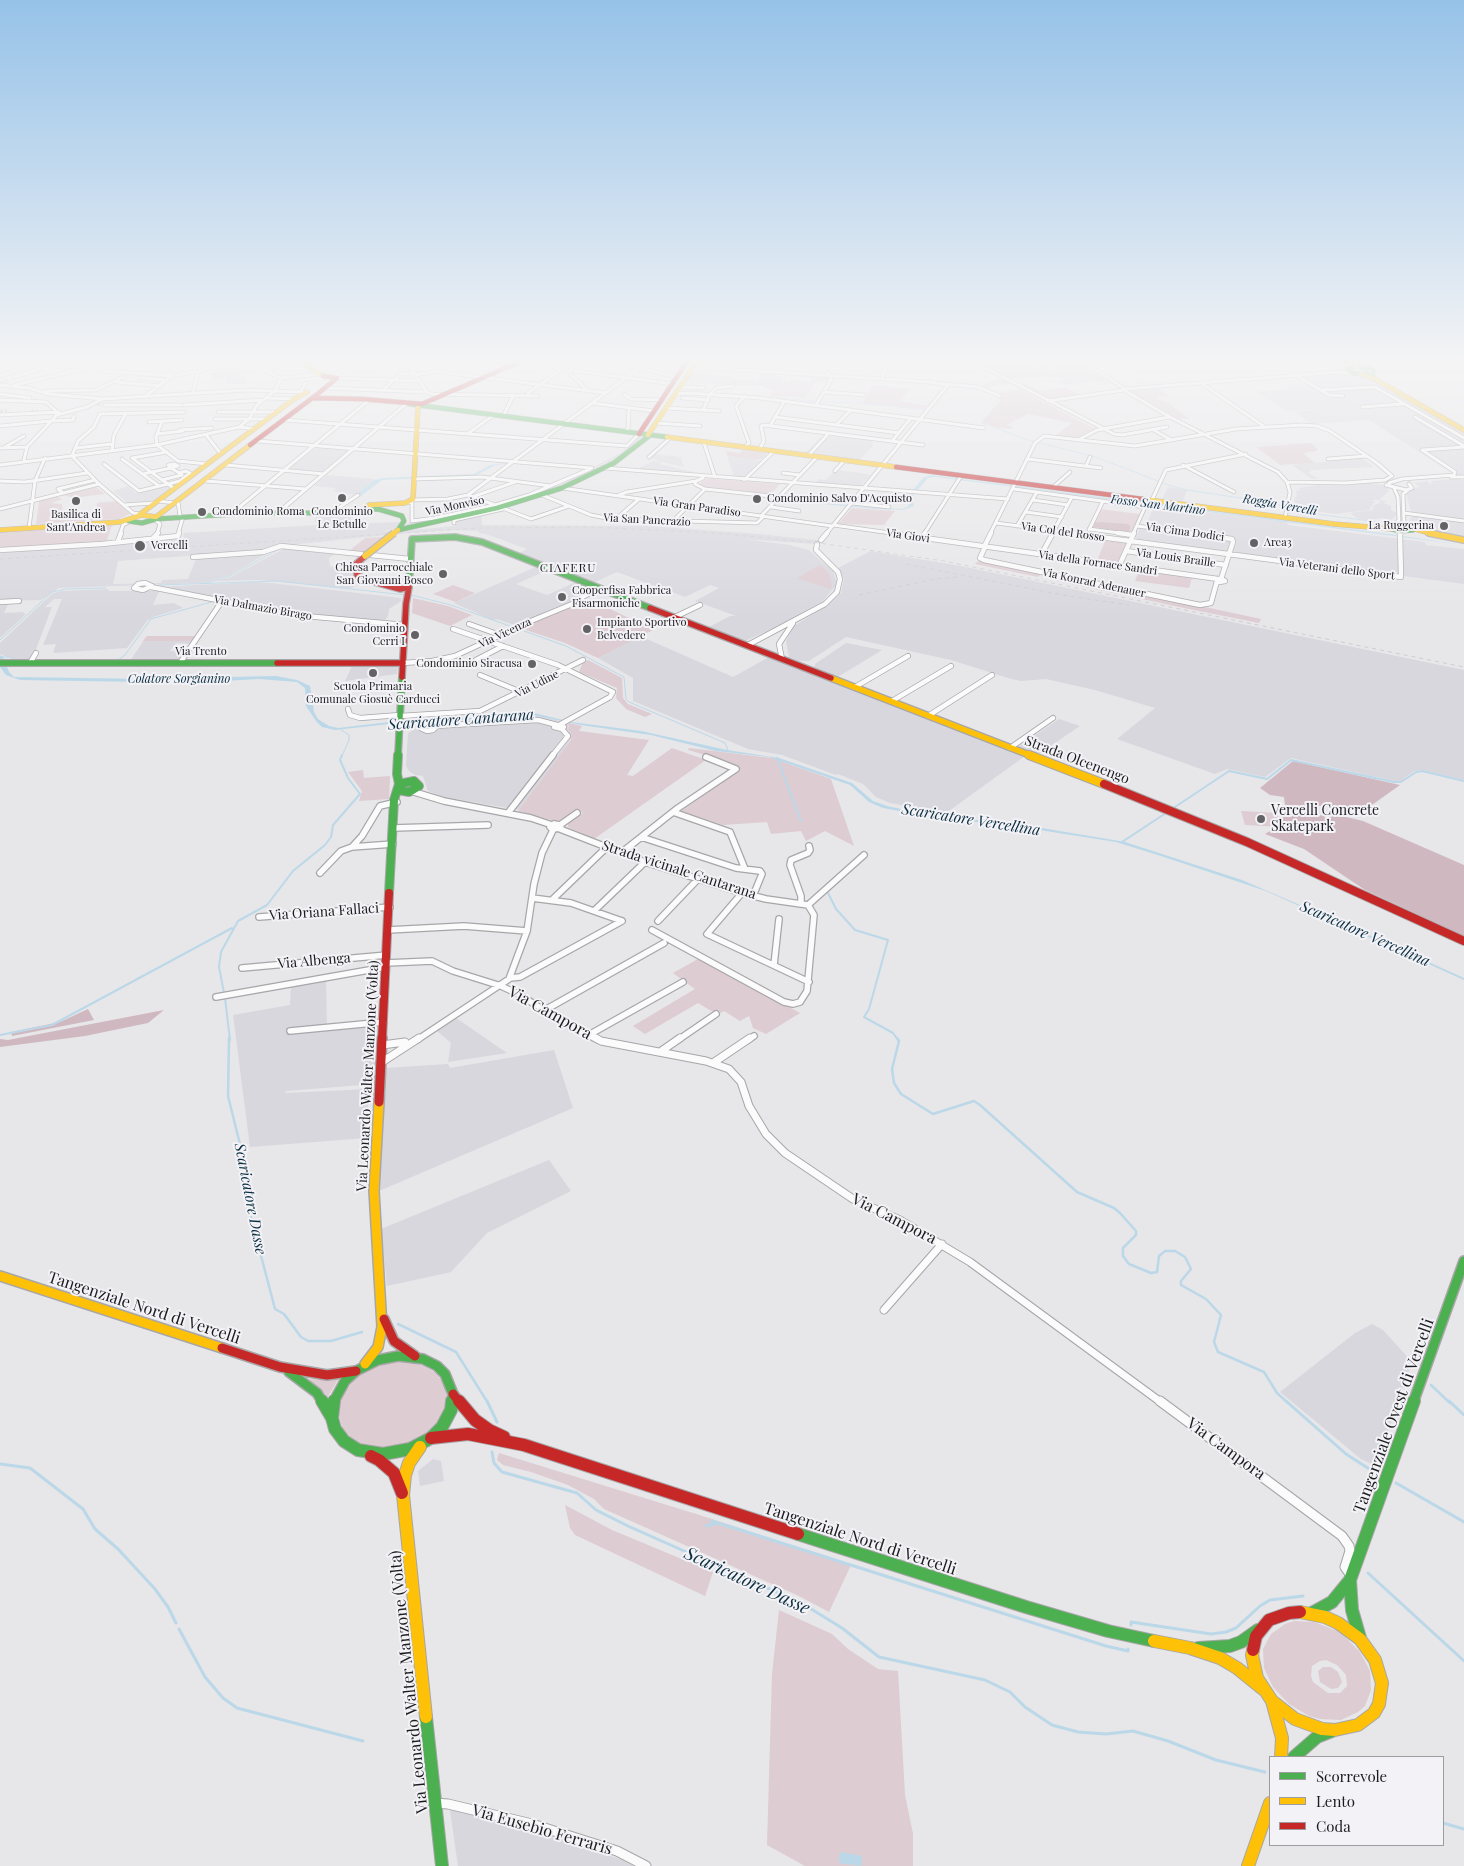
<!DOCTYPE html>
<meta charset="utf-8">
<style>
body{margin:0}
#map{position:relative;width:1464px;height:1866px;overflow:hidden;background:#e7e6e8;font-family:"Playfair Display",serif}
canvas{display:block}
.legend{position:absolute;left:1269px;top:1756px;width:175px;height:90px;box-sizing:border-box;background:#f3f2f7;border:1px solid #9d9ca0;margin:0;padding:6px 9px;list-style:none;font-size:15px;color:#1c1b1d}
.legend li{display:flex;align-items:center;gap:10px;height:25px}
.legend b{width:25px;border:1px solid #9d9ca0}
</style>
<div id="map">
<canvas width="1464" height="1866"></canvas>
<ul class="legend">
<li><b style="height:6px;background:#4caf50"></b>Scorrevole</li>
<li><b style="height:6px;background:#ffc107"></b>Lento</li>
<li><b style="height:6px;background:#c62828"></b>Coda</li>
</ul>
</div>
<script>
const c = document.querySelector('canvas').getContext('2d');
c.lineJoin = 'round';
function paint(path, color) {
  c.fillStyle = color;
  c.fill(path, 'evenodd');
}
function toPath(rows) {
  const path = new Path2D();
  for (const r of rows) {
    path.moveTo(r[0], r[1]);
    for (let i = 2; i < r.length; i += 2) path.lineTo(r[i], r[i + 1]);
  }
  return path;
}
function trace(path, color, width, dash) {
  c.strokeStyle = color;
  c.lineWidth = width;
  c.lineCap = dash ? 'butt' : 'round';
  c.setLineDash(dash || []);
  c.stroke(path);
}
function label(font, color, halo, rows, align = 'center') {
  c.font = font + ' "Playfair Display",serif';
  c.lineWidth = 4;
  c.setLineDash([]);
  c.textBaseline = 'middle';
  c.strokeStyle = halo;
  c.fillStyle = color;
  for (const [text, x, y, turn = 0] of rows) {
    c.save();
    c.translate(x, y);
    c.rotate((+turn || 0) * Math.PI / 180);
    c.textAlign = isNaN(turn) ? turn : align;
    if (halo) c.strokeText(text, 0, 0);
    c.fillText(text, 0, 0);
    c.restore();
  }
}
const built = toPath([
 [692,373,732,376,727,385,686,382],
 [1330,374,1359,376,1464,436,1464,478,1452,473,1369,420,1312,424,1294,412,1322,409,1286,411,1256,392,1289,389,1285,385,1316,384,1303,376],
 [830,435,873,441,872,447,859,461,804,454,819,438],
 [640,436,645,437,609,465,563,486,517,501,405,526,407,523,516,499,560,485,620,453],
 [315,448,348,450,323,472,289,469],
 [655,454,681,457,684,467,662,462,660,464,707,475,636,470,653,461,660,461,650,458],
 [727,456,761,461,743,478,734,477],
 [1361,458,1374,467,1310,470,1311,472,1308,472,1318,479,1312,479,1292,465],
 [835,470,862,473,871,475,860,486,816,483,819,479,826,480],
 [327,475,375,479,356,495,333,491,336,488,314,486],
 [1452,479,1464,480,1464,537,1422,530,1409,522,1412,516,1406,493,1414,488,1419,488,1415,486,1421,487,1414,483,1428,481,1429,484,1431,484,1432,481],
 [1373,483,1384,485,1390,490,1379,500,1369,500,1375,501,1369,510,1334,514,1291,507,1291,503,1294,503,1295,497,1297,497,1296,491,1301,490,1298,488,1325,484],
 [167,485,171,489,154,502,128,503,113,491,128,486,136,493],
 [1168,487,1187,490,1182,503,1162,500],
 [1379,500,1387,501,1384,503,1391,506,1391,510,1397,513,1396,516,1389,521,1384,518,1366,520,1357,518,1350,513,1373,510,1374,505,1380,503],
 [1154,506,1287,522,1288,525,1425,542,1426,545,1464,549,1464,584,1357,570,1357,567,1334,564,1333,567,1135,540,1140,527,1146,525],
 [351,512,351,522,318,525,357,524,363,526,369,526,370,523,400,522,395,529,381,531,392,531,387,535,289,545,277,545,268,549,256,551,118,561,113,584,161,583,162,580,188,579,196,559,270,552,230,575,203,583,59,588,41,600,0,601,0,553,183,539,184,533,317,525,317,522,315,522,315,514],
 [481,515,482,525,646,526,747,533,818,540,815,544,743,539,790,545,809,550,833,571,837,584,823,601,776,627,745,641,709,627,730,616,736,616,695,601,719,588,710,585,685,597,617,572,593,583,517,554,527,549,486,534,478,533,479,531,454,530,397,534,401,531,455,526,457,520],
 [285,548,337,553,329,558,330,566,350,572,355,578,365,582,349,589,259,580,216,581,231,577],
 [871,551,961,566,1464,670,1464,780,1421,770,1414,771,1401,781,1394,781,1291,758,1265,777,1227,769,1215,774,1117,739,1155,708,1095,690,1046,679,1021,681,1008,678,951,660,846,637,809,661,798,661,789,657,786,641,794,626,828,605,841,593,844,579,838,568],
 [538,566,548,570,516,584,547,595,578,581,598,589,517,626,497,619,493,620,454,603],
 [255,582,271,583,401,598,401,601,389,609,388,616,383,623,294,615,223,599,223,598,213,598,159,587],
 [108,589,109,591,159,591,153,605,174,603,183,608,153,617,147,621,127,648,53,653,56,644,43,645,62,599,54,599,45,607,52,607,33,657,29,659,13,659,0,654,0,643,53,593,61,591],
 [9,602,4,613,24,612,23,614,26,614,0,638,0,603],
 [147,636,195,636,190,644,176,643,170,651,185,652,178,661,130,661],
 [640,636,733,677,769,657,1025,756,946,813,890,803,876,797,863,784,838,774,836,775,782,755,748,749,633,701,633,678,598,658],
 [846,643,882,650,836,678,814,669,815,664],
 [352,666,388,667,398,666,397,674,345,681],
 [534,715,569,723,568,730,572,739,519,810,439,796,428,791,423,776,415,775,409,771,406,766,408,733,424,724],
 [1059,719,1080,726,1037,755,1018,747],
 [326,980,327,1026,378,1025,374,1084,286,1091,285,1093,369,1089,366,1138,250,1147,233,1015,290,1005,291,986],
 [456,1018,507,1053,448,1062,451,1043,436,1030],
 [554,1050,573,1108,379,1191,385,1068,448,1064,450,1068],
 [549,1160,571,1191,487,1233,451,1272,387,1286,381,1229],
 [1372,1324,1383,1330,1412,1362,1376,1466,1361,1459,1280,1392,1355,1333],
 [433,1459,441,1461,444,1481,420,1486,418,1471],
 [450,1810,477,1814,552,1836,622,1860,634,1866,458,1866]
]);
const green = toPath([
 [62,360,68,360,82,366,63,371,44,365],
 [975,360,1027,360,1034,364,1030,360,1034,360,1056,370,1041,374,1059,371,1047,364,1053,362,1043,363,1039,360,1079,360,1090,370,1081,372,1093,372,1106,380,1104,381,1112,384,1095,381,1065,385,1058,381,1063,380,1054,376,1010,379],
 [236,367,243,372,239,377,246,377,245,384,224,384,227,379,213,379,211,373],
 [762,373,780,373,776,376,783,377,781,381,789,382,791,379,810,382,813,378,800,377,801,375,828,377,828,379,826,383,815,382,805,398,801,398,770,396,773,391,763,386,727,385,730,379,758,381],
 [1349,373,1369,378,1464,432,1464,436,1359,376,1330,374],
 [1000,378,1010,383,988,387,998,393,1019,390,1015,387,1016,387,1095,429,1076,438,1055,436,1072,423,1028,414,1007,425,1014,428,1012,429,998,428,981,422,1001,400,998,398,1003,396,980,386],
 [1025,383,1040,391,1064,387,1081,395,1048,399,1019,384],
 [872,385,910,389,900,401,928,406,925,409,863,404],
 [1157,387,1171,398,1162,396,1156,399,1166,401,1190,419,1179,419,1129,391],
 [1311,443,1318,449,1316,450,1317,451,1303,453,1315,463,1280,465,1256,447],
 [743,450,766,453,767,453,762,459,756,460,727,456,726,451,740,453],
 [706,479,713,479,780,484,770,495,707,488,700,486,701,482],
 [96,487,105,494,73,498,63,495],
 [57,497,63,499,51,503,62,504,63,516,96,513,97,503,116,501,130,514,119,519,36,524,39,501],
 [852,508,867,509,895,511,884,525,838,524],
 [1101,509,1140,514,1132,533,1129,533,1094,528,1092,527],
 [112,525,107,540,102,543,0,550,0,532],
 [381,537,384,538,374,546,368,546,373,547,366,552,349,551,365,538],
 [1107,540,1127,542,1117,563,1097,561,1105,541],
 [978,561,1037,573,1040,575,1038,577,975,564],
 [820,565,829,573,832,587,830,589,797,578],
 [1139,571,1142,571,1192,578,1189,588,1135,581],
 [1059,578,1205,607,1261,619,1259,623,1184,608,1057,581],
 [453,585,475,593,456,602,433,594],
 [413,598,448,606,472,615,450,626,412,613],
 [590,599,653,630,598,658,565,643,520,628],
 [147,636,195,636,192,641,143,641],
 [588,660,622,678,623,698,628,704,652,714,645,717,626,709,616,698,617,688,579,672,583,662],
 [569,723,582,726,579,731,649,740,627,775,633,776,672,748,706,760,594,839,568,827,568,823,583,813,577,809,562,820,555,821,518,811,572,739,568,738,571,735,568,730],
 [689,748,772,758,831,779,854,846,825,831,806,841,801,831,771,834,767,822,723,825,681,811,740,770,722,760,688,750],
 [363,770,364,778,390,776,389,799,359,801,362,791,348,772],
 [1241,811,1277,813,1282,827,1245,825],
 [698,959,800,1013,766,1034,753,1028,749,1016,740,1021,724,1011,721,1013,717,1010,713,1012,698,1003,645,1034,633,1026,695,989,673,973],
 [391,1362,409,1362,424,1366,437,1374,445,1386,447,1400,443,1415,434,1429,419,1440,384,1449,367,1447,353,1440,343,1429,339,1416,340,1401,347,1388,359,1376,374,1367],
 [339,1378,327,1398,309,1379,321,1380],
 [499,1453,709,1518,851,1565,829,1612,799,1596,604,1509,594,1499,568,1485,531,1472,503,1465,497,1460],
 [565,1505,612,1530,713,1572,705,1596,575,1535,570,1528],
 [779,1610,832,1634,848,1649,878,1669,898,1671,905,1795,913,1834,913,1866,805,1866,767,1845,772,1674],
 [1294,1621,1314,1622,1335,1630,1344,1636,1360,1652,1370,1671,1371,1690,1365,1706,1358,1712,1341,1720,1320,1719,1309,1716,1289,1704,1273,1687,1264,1668,1263,1649,1271,1634,1285,1624],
 [1326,1660,1337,1665,1346,1675,1347,1686,1340,1693,1328,1693,1313,1682,1311,1676,1312,1666,1320,1661],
 [1323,1667,1331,1667,1338,1672,1342,1682,1338,1688,1331,1689,1320,1682,1318,1671]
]);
const forest = toPath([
 [1099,522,1128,524,1130,526,1130,530,1127,532,1094,527,1095,523],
 [1293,761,1400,785,1369,807,1285,805,1284,797,1270,795,1260,788],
 [1281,813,1346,817,1363,821,1464,865,1464,936,1365,890,1304,849,1265,834,1275,828,1284,827],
 [88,1009,94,1020,12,1036,11,1032,60,1022],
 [164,1010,148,1023,85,1036,0,1047,0,1039,8,1040]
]);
const water = toPath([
 [505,463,507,464,496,465,475,476,382,480,361,496,356,495,374,480,383,478,474,474,490,465],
 [931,475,1389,534,1464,545,935,477,928,478,917,491,912,491,924,477],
 [911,494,914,494,912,498,914,506,903,510,875,509,781,500,784,499,878,508,903,509,909,506,908,500],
 [0,655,3,657,9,672,14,677,214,680,228,677,276,676,297,680,310,686,314,712,318,719,329,726,338,728,407,720,503,717,534,713,571,722,641,731,727,750,779,758,852,783,873,801,887,806,929,815,1024,825,1125,842,1242,880,1351,927,1464,978,1464,980,1266,891,1161,856,1116,842,1014,826,939,818,883,808,869,802,850,785,769,757,716,751,651,735,581,725,533,715,515,718,407,722,335,730,322,727,316,721,306,706,305,688,297,682,259,679,206,682,167,680,143,682,20,680,6,675,0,667],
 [840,1852,862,1856,861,1866,839,1863]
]);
const streamFar3 = toPath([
 [373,367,399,373],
 [1143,384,1118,368,1269,361,1317,362,1317,360],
 [679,392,882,405,925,410],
 [982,423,1028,440,1096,457,1168,485,1187,490,1261,501,1323,515,1379,522],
 [206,583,230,576,281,548],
 [160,585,278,581,415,596,451,605,566,646,624,677,626,699,629,702,725,743,728,750],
 [0,640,52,592,66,589,106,588],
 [2,657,10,657,16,660],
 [118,660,125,655,151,619,215,601],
 [340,729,349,735,349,740,342,756]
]);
const streamFar2 = toPath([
 [777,758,801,821],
 [1172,809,1229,771,1267,779,1291,760,1394,782,1401,782,1416,772,1422,771,1464,781],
 [1122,842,1166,813],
 [828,893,836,909,855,930,888,940,869,1009,864,1017,893,1033,898,1040],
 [224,993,219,967,221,952,238,921,267,905,293,871,325,845,331,837,333,825,360,794,348,778,340,760,342,755],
 [225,998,230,1040],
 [0,1035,52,1025,232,928]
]);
const streamFar1 = toPath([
 [229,1038,228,1096,251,1189,249,1210,275,1309,284,1314,301,1337,308,1341,331,1341,362,1332],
 [897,1038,899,1041,892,1069,894,1083,901,1094,933,1114,974,1101,980,1105,1077,1192,1114,1208,1120,1213,1136,1231,1136,1235,1123,1248,1123,1256,1129,1264,1151,1273,1157,1272,1159,1256,1165,1251,1175,1251,1185,1257,1191,1269,1181,1281,1181,1285,1206,1299,1221,1315,1214,1342,1218,1352,1264,1372,1277,1393,1288,1403],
 [398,1324,456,1352,488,1403],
 [1431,1385,1450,1403]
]);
const stream = toPath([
 [487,1401,497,1422],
 [1286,1401,1346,1454,1377,1474],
 [1449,1401,1464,1415],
 [492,1452,494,1463,502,1472,577,1493,596,1510,628,1526,803,1604,842,1628,879,1657,985,1680,1010,1692,1025,1707,1052,1725,1078,1732,1106,1734,1133,1731,1168,1741,1216,1760,1265,1772],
 [0,1464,30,1468,83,1509,95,1529,118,1549,155,1589,168,1607,176,1623],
 [1396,1483,1464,1522],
 [712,1521,1106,1646,1128,1651,1128,1649],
 [706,1526,718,1523],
 [1368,1573,1464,1661],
 [1131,1625,1131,1622,1211,1634,1226,1632,1236,1628,1260,1606,1270,1600,1303,1596],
 [179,1629,205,1677,223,1698,237,1708,363,1741],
 [1443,1823,1464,1829]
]);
const streetTunnel = toPath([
 [0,383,8,380],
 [97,404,104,405],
 [0,411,7,411],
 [31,411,38,411]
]);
const streetFar4 = toPath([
 [13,360,40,369],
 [74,360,105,371,174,376,252,360],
 [161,360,172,376],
 [396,360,405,374],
 [404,360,427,392,431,394,538,396],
 [494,360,673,384],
 [602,360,677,377],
 [670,360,686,363],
 [826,360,823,369,830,375],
 [970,360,1114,434,1122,435,1167,427],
 [1081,360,1125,389,1338,372,1353,373],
 [889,364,898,360],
 [693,367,930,382,948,385,826,534],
 [267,369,297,360],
 [440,370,441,372,606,393],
 [440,370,459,360],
 [566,370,588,391],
 [777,372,782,360],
 [414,375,440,371],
 [0,376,29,365],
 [1297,376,1329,395,1343,396],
 [14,377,40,369],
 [335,377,355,360],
 [141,378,167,380],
 [281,378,321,374],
 [337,378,419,381],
 [882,378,887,362,890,360],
 [116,382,161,386],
 [1201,383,1265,427],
 [946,384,978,387,1000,396],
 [0,385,29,388,48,394,103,399,247,390,303,392],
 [15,385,122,360],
 [680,387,704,388],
 [326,388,427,392],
 [383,390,401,374,414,374],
 [1320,390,1375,387,1464,438],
 [45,391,96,390,123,377],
 [300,392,306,383],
 [824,392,864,395],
 [193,393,198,373],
 [0,394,30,398],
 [624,394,631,399,662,400],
 [675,394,689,393,760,398,984,428],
 [529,396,528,393,575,360],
 [144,397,172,376],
 [267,398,294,399],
 [682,398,708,400],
 [0,400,46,402,55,410,56,415,87,407,102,399],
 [1048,401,1124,390,1170,417,1278,472,1287,482,1290,492,1285,518],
 [592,403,654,411],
 [104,405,181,405],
 [184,405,263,400],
 [816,405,831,380,830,375],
 [1362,407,1403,404],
 [666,408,719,411],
 [703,410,710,394,716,388,733,386],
 [218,412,253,412],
 [253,412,277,412],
 [100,414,94,427,78,441,72,456,99,484,133,513,140,514],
 [100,414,184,412],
 [0,415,59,412],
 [503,417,513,396],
 [775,417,899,433],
 [1415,417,1464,446],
 [215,419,267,419],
 [285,420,627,446,639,434],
 [51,421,73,420,74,416],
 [149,422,182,420],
 [656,423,700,426],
 [836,425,851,410],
 [0,426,51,421],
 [770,426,784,402],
 [239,427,255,429],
 [1152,429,1171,440],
 [180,430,212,428],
 [624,432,628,429,629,408],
 [157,434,183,431],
 [467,434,494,415],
 [206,435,221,454],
 [1078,440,1097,430,1170,417],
 [258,441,592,468],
 [892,441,911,418],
 [704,443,715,477],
 [157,445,178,461,207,464],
 [157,445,156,437,162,421],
 [5,447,24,436],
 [0,448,27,447],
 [76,448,112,444],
 [744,448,749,443,736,406,745,396],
 [112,450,114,435,126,413],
 [759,450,764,441,761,426,763,425,923,445],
 [808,456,829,433],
 [649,457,670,438],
 [132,458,162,480],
 [132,458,167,452],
 [122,459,159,486],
 [1028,459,1101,468],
 [1328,459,1367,456],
 [24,460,27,447,56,416],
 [104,464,139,491,168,484,172,487],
 [175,464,178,466,171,468,168,465,175,464],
 [0,465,157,445,239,427,249,419,257,405,275,391,281,378,270,373,253,360],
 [226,465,324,474],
 [1183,465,1234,492],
 [1086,466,1090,457],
 [171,468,179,473],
 [605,468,1008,499],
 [186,471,190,473,180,481,168,484,162,480,182,475,179,473,186,471],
 [835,471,844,461],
 [783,473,800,475],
 [143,474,171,468],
 [1451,477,1464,477],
 [703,478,696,481,695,484,705,489,780,497],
 [414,479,482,477,551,486],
 [744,480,773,452],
 [0,481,25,482,87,473],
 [206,481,306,489],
 [1287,482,1348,483],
 [1386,485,1406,490,1412,488,1409,484],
 [1389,486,1389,483,1402,479,1454,475,1455,472,1422,450,1464,447],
 [562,488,832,526],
 [1052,488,1070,472],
 [1394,488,1398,497,1399,520,1395,524],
 [1014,489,1145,507],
 [63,493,58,489,95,480],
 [468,495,650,360],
 [542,495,591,515,611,519,757,523,763,517],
 [619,495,627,492,696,481],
 [475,496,515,482],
 [412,500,448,499,468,495,495,505],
 [1033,500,1068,505],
 [157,501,176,503],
 [178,502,180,516,183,517,178,534],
 [409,502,412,503,412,521,435,518,495,505,529,495,590,469],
 [852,503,889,507],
 [124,505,154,503],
 [340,507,358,495],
 [500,507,531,519,569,506],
 [771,507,799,511],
 [0,509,99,484],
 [440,509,442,517],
 [280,511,406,404],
 [1026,512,1062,517],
 [1404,513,1464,521],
 [231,514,368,401,373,400],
 [761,516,817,457],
 [616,519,639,499],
 [155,520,160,524,157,534],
 [673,521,705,489],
 [454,523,454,520,503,509],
 [996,523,1080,534],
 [833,525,898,534],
 [1407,525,1404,522,1403,494,1408,490],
 [1017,526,1037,492],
 [1137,526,1197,534],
 [29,528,35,481,45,458],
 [1089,529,1127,534],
 [1089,530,1103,501],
 [1397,531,1401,534],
 [120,534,123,525,129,522],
 [924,534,961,476],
 [990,534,1035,443,1044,436,1135,446,1236,429,1302,425,1317,426,1330,431,1377,463,1392,476,1385,480,1345,483],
 [1052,534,1072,497],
 [1133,534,1145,507,1149,506,1166,470,1246,454]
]);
const streetFar3 = toPath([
 [889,533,1218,579],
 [1070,533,1401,577,1400,533],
 [1118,533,1133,535],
 [1188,533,1232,539,1233,542,1221,579],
 [153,538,158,533],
 [922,538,925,533],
 [821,540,827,533],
 [118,541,121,533],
 [984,547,991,533],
 [985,547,980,558,984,560,1200,605,1211,603,1217,581],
 [0,550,102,544,178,536,179,533],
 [1126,551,1226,565],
 [1041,555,1053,533],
 [193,557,263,552,281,546,410,559],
 [1119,566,1134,533],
 [1217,579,1222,579,1225,581,1219,582,1217,579],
 [145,583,152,586,143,590,134,588,138,584,145,583],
 [151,587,294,615,405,625],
 [0,602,19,601],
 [675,617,700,605],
 [469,624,500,635],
 [453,629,558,665,613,692,610,697,561,724],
 [748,645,825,604,837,592,840,579,838,572,816,550,817,544],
 [782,659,779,644,793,623],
 [476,660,503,646],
 [30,663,36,653],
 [180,663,220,604,225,601],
 [403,663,432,661,455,656,526,623,582,600,582,597,601,588],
 [480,675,521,692],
 [855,687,908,656],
 [892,701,951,666],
 [348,709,350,715,360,718,400,715],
 [400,716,480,711,583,660],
 [928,716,992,675],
 [561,724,564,727,562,729,554,727,561,724],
 [425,725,432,725,436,727,433,730,427,731,422,729,425,725],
 [435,726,538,720,557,725],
 [1010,748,1053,718],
 [552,756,568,736,562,729]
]);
const streetFar2 = toPath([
 [411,791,444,801,531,818,552,825],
 [673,812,730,832,745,869],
 [508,813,553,755],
 [554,824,560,825,561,828,552,829,550,827,554,824],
 [560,825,577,813],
 [393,828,488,825],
 [560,829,645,862,742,893,766,899,808,905,814,915,807,991,800,1002,793,1004,784,1002,652,930],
 [641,837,736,868,760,871,762,874,753,896],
 [352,847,393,844],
 [621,853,678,808,736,769,706,757],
 [320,873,341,851,352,847,362,836,380,806,397,802],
 [742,893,707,934,809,982],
 [532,898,571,903,622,921],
 [553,899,607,847],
 [801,902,801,896,790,865,791,860,808,853,810,850,809,846],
 [808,905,864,855],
 [595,910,645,862],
 [259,917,390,907],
 [658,921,698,879],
 [388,930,464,926,527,931],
 [386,963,432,961,453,971,501,986,518,994,565,1023,598,1040],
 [774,965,779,919],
 [242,968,387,955],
 [510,978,520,977,622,921],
 [216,997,386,967],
 [545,1010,664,943],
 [290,1031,384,1022],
 [587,1036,683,982],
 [417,1040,509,979,527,931,534,884,542,853,553,830],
 [678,1040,716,1014],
 [748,1040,754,1036]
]);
const streetFar1 = toPath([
 [596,1038,601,1041,706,1061,729,1069,741,1082,749,1106,766,1134,785,1153,853,1199,900,1220,970,1262,1162,1403],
 [382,1045,405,1042],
 [660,1052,680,1038],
 [382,1062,419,1038],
 [713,1063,750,1038],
 [884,1310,942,1244]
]);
const street = toPath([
 [1160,1401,1342,1536,1349,1546,1350,1551,1345,1567,1350,1574],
 [435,1803,448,1804,532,1824,617,1851,646,1866]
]);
const fastFar4 = toPath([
 [1367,374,1353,373,1347,369,1356,366,1371,369,1374,371,1372,375,1375,379],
 [409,404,667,437],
 [128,521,142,523,156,519,251,513,308,513,378,509,402,516,404,521,398,530],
 [1403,524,1410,526,1413,530,1400,531,1392,529,1392,525,1403,524],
 [1386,526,1392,525],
 [398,530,497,508,562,488,614,463,649,436]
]);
const fastFar3 = toPath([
 [409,586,412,539,455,537,482,542,650,608],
 [0,663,277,663],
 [398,756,402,677]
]);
const fastFar2 = toPath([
 [398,790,409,792,419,786,414,781,399,784],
 [389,893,394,800,399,784,397,774,398,755]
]);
const fastFar1 = toPath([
 [289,1372,317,1393,323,1403],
 [333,1403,345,1381,356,1371,378,1360,398,1356,423,1359,437,1366,445,1374,453,1394,452,1403],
 [1413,1403,1464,1261]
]);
const fast = toPath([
 [322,1401,332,1418],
 [334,1401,332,1418,335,1429,344,1441,358,1450,383,1454,410,1449,431,1438,442,1427,451,1410,452,1401],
 [798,1534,1026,1607,1108,1631,1154,1641],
 [1350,1580,1352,1610,1360,1638],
 [1312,1613,1332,1602,1350,1580,1414,1401],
 [1198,1648,1230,1646,1241,1642,1258,1630],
 [426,1717,442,1866],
 [1294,1757,1317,1737,1332,1731]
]);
const slowFar4 = toPath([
 [297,360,325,377],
 [1343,360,1356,366],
 [1361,374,1375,379,1464,430],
 [648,435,698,360],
 [667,437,896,467],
 [1142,499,1334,524,1392,529],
 [369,505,405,503,413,499,418,407],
 [139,515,294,399,307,392],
 [1412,528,1433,534],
 [0,530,120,522,142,515,156,517,250,445]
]);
const slowFar3 = toPath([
 [1429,533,1464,540],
 [831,678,1032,756]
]);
const slowFar2 = toPath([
 [1029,755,1104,784]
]);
const slowFar1 = toPath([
 [0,1276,222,1348],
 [365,1364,378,1347,382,1327,374,1191,379,1102]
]);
const slow = toPath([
 [420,1447,409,1463,405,1475,403,1495,426,1717],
 [1154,1641,1190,1648,1220,1658,1237,1668,1263,1689],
 [1253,1650,1252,1655,1257,1678,1272,1701,1295,1719,1322,1729,1335,1730,1358,1725,1374,1713,1379,1704,1382,1683,1375,1660,1360,1639,1338,1623,1325,1617,1300,1612],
 [1272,1701,1282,1738,1281,1757],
 [1248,1866,1270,1803]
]);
const jamFar4 = toPath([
 [320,392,337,378,323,376],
 [313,398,362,399,422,404,524,360],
 [639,434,688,360],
 [250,445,319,393],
 [896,467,1142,499]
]);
const jamFar3 = toPath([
 [365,556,355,565,357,575,367,580,400,589,409,587],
 [650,608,831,678],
 [277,663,403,663],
 [402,677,406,604,409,587]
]);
const jamFar2 = toPath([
 [1104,784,1247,842,1464,941],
 [382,1040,389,893]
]);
const jamFar1 = toPath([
 [379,1102,382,1038],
 [384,1319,394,1341,415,1356],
 [222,1348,280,1367,327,1375,356,1371],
 [453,1394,460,1403]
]);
const jam = toPath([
 [459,1401,475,1420,489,1430,504,1437],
 [431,1438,468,1434,524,1445,798,1534],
 [371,1456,379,1460,394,1473,402,1493],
 [1253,1650,1256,1636,1269,1620,1289,1613,1300,1612]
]);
const rail = toPath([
 [0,559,480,528,590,527,715,533,819,543,944,561,1464,667],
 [906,564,1068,596,1129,605],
 [859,595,935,579,959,577]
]);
const slowBridgeFar1 = toPath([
 [393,534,398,530]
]);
const slowBridge = toPath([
 [365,556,394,533]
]);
const markers = [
 [342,498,5,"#636264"],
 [757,499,5,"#636264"],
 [76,501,5,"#636264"],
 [202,512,5,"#636264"],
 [1444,526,5,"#636264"],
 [1254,543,5,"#636264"],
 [140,546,6,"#636264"],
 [443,574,5,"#636264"],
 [562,597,5,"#636264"],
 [587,629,5,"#636264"],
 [415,635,5,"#636264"],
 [532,664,5,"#636264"],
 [373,673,5,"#636264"],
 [1261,819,5,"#636264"]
];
const farPoinames = [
 ["Condominio Salvo D'Acquisto",767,499],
 ["Condominio Roma",212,512],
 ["Condominio",342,512,"center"],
 ["Le Betulle",342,525,"center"],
 ["Basilica di",76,515,"center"],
 ["Sant'Andrea",76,528,"center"],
 ["La Ruggerina",1434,526,"right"],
 ["Area3",1264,543],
 ["Vercelli",151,546],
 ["Chiesa Parrocchiale",433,568,"right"],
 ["San Giovanni Bosco",433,581,"right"],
 ["Cooperfisa Fabbrica",572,591],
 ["Fisarmoniche",572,604],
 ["Impianto Sportivo",597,623],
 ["Belvedere",597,636],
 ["Condominio",405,629,"right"],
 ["Cerri I",405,642,"right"],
 ["Condominio Siracusa",522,664,"right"],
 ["Scuola Primaria",373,687,"center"],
 ["Comunale Giosuè Carducci",373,700,"center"]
];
const farStreetnames = [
 ["Via Monviso",455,506,-12],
 ["Via Gran Paradiso",697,507,8],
 ["Via San Pancrazio",647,520,3],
 ["Via Col del Rosso",1063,532,8],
 ["Via Cima Dodici",1185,532,8],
 ["Via Giovi",908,536,8],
 ["Via Louis Braille",1176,558,8],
 ["Via della Fornace Sandri",1098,563,8],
 ["Via Veterani dello Sport",1337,569,7],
 ["Via Konrad Adenauer",1094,583,12],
 ["Via Dalmazio Birago",263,608,10],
 ["Via Vicenza",505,633,-25],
 ["Via Trento",201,652],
 ["Via Udine",537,684,-27]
];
const farWaternames = [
 ["Fosso San Martino",1158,505,7],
 ["Roggia Vercelli",1280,505,10],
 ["Colatore Sorgianino",179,679]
];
const farNeighbourhoodnames = [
 ["CIAFERU",568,568]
];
const streetNames = [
 ["Strada Olcenengo",1077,760,21],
 ["Strada vicinale Cantarana",679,870,18],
 ["Via Oriana Fallaci",324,912,-4],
 ["Via Albenga",314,961,-5],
 ["Via Leonardo Walter Manzone (Volta)",368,1076,-87]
];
const poiNames = [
 ["Vercelli Concrete",1271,811],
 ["Skatepark",1271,827]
];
const waterNames = [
 ["Scaricatore Cantarana",461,720,-4],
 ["Scaricatore Vercellina",971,820,9],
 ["Scaricatore Vercellina",1365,934,24],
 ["Scaricatore Dasse",250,1199,79]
];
const nearStreetnames = [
 ["Via Campora",550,1013,29],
 ["Via Campora",894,1219,27],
 ["Tangenziale Nord di Vercelli",144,1308,18],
 ["Tangenziale Ovest di Vercelli",1394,1416,-70],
 ["Via Campora",1226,1449,36],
 ["Tangenziale Nord di Vercelli",860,1539,18],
 ["Via Leonardo Walter Manzone (Volta)",409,1682,-96],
 ["Via Eusebio Ferraris",542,1830,16]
];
const nearWaternames = [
 ["Scaricatore Dasse",747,1581,25]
];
paint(built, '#d8d7de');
paint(green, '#ddccd2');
paint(forest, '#d0b8c0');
paint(water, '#bbd8e9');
trace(streamFar3, '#bbd8e9', 1);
trace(streamFar2, '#bbd8e9', 2);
trace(streamFar1, '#bbd8e9', 2.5);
trace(stream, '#bbd8e9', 3);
trace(streetTunnel, '#bebdbf', 3, [3, 2]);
trace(streetFar4, '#a7a6a8', 4.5);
trace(streetFar3, '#a7a6a8', 6);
trace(streetFar2, '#a7a6a8', 8);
trace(streetFar1, '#a7a6a8', 9);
trace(street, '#a7a6a8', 11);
trace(fastFar4, '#a7a6a8', 5.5);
trace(fastFar3, '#a7a6a8', 8);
trace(fastFar2, '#a7a6a8', 10);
trace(fastFar1, '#a7a6a8', 12);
trace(fast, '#a7a6a8', 14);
trace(slowFar4, '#a7a6a8', 5.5);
trace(slowFar3, '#a7a6a8', 8);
trace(slowFar2, '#a7a6a8', 10);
trace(slowFar1, '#a7a6a8', 12);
trace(slow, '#a7a6a8', 14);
trace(jamFar4, '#a7a6a8', 5.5);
trace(jamFar3, '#a7a6a8', 8);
trace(jamFar2, '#a7a6a8', 10);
trace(jamFar1, '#a7a6a8', 12);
trace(jam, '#a7a6a8', 14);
trace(streetFar4, '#fbfbfc', 3);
trace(streetFar3, '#fbfbfc', 4.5);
trace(streetFar2, '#fbfbfc', 5.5);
trace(streetFar1, '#fbfbfc', 7);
trace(street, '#fbfbfc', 9);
trace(fastFar4, '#4caf50', 4.5);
trace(fastFar3, '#4caf50', 5.5);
trace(fastFar2, '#4caf50', 8);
trace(fastFar1, '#4caf50', 9);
trace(fast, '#4caf50', 12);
trace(slowFar4, '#ffc107', 4.5);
trace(slowFar3, '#ffc107', 5.5);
trace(slowFar2, '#ffc107', 8);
trace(slowFar1, '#ffc107', 9);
trace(slow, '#ffc107', 12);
trace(jamFar4, '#c62828', 4.5);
trace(jamFar3, '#c62828', 5.5);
trace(jamFar2, '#c62828', 8);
trace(jamFar1, '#c62828', 9);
trace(jam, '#c62828', 12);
trace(rail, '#ceccce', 1, [4, 4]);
trace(slowBridgeFar1, '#a7a6a8', 5.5, []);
trace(slowBridge, '#a7a6a8', 8, []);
trace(slowBridgeFar1, '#ffc107', 4.5);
trace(slowBridge, '#ffc107', 5.5);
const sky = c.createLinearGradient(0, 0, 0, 621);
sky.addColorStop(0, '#96c2e8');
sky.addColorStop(0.58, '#f4f4f5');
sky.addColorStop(1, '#f4f4f500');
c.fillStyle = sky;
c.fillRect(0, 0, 1464, 621);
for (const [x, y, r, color] of markers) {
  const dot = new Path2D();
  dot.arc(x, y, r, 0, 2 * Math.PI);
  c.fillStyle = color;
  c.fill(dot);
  trace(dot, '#f3f2f7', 2);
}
label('11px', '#1c1b1d', '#f3f2f7', farPoinames, 'left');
label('11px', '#1c1b1d', '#f3f2f7', farStreetnames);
label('italic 12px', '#0a2e40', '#f3f2f7', farWaternames);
c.letterSpacing = '1px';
label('12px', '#1c1b1d', '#f3f2f7', farNeighbourhoodnames);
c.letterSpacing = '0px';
label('14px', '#1c1b1d', '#f3f2f7', streetNames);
label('14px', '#1c1b1d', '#f3f2f7', poiNames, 'left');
label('italic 15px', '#0a2e40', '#f3f2f7', waterNames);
label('16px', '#1c1b1d', '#f3f2f7', nearStreetnames);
label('italic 18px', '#0a2e40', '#f3f2f7', nearWaternames);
</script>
